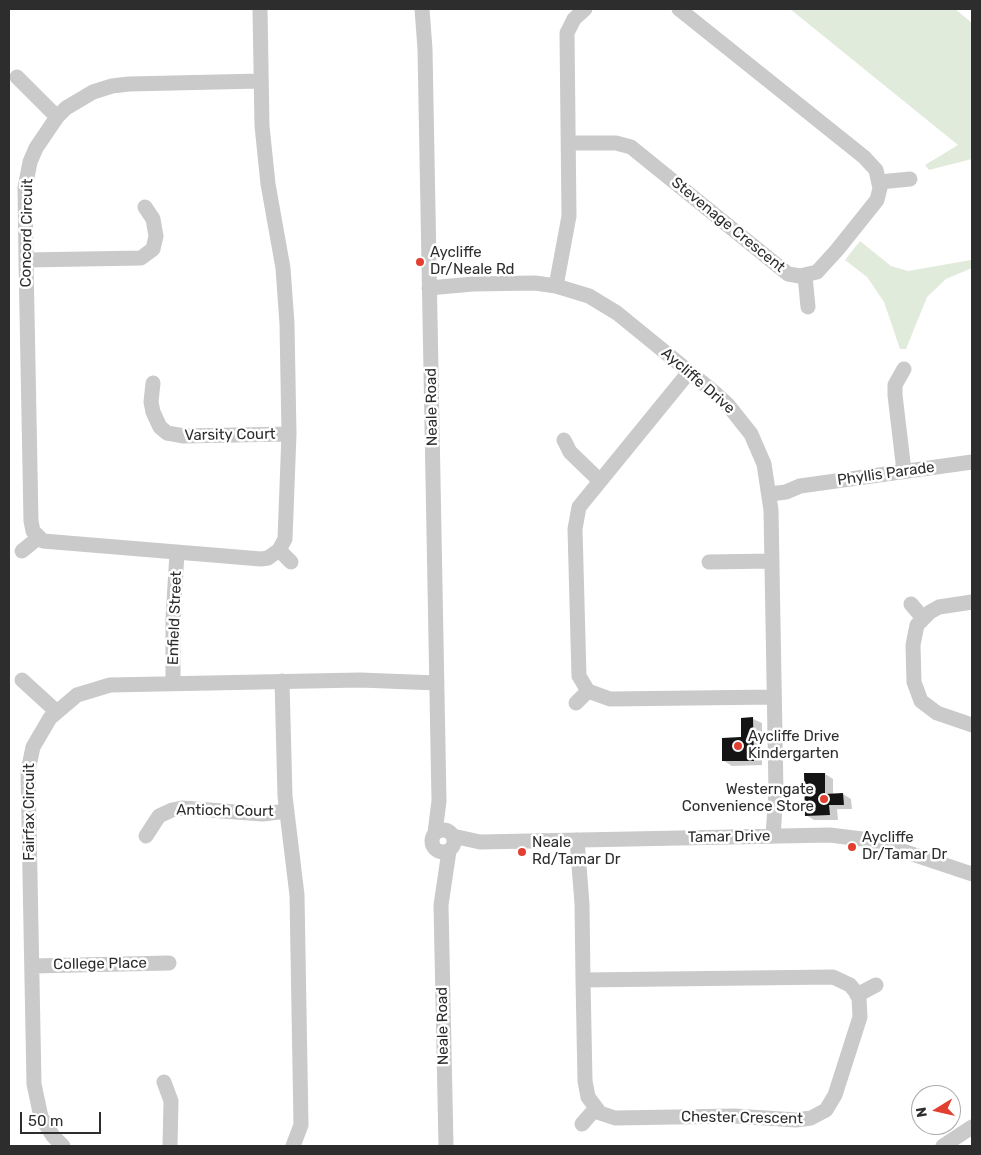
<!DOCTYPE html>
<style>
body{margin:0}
#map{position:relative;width:981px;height:1155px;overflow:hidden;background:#fff;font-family:Rubik,sans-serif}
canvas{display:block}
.frame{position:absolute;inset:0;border:10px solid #2d2d2d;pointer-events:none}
.north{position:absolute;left:911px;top:1085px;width:50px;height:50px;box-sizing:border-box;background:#fff;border:1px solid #ababab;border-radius:50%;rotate:261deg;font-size:14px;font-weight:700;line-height:20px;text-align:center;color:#2d2d2d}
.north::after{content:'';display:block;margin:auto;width:18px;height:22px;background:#e33f31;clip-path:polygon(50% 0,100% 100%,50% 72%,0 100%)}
.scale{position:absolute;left:20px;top:1112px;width:81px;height:22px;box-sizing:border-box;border:2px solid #2d2d2d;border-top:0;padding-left:6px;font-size:15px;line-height:18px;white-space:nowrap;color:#2d2d2d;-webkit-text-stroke:4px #fff;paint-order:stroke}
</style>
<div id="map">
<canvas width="981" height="1155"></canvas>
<div class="frame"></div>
<div class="north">N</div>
<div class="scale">50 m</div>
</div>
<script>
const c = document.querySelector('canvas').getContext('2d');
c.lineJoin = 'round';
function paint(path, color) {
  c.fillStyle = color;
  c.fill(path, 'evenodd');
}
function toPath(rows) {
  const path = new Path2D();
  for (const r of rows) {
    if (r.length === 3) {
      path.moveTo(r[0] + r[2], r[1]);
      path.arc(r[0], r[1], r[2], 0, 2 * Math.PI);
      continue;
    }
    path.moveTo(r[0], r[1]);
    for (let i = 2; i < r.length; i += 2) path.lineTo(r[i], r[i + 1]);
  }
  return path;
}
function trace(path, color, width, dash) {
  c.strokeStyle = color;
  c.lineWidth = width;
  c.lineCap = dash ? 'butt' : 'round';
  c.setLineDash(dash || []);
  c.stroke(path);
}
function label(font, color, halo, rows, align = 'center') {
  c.font = font + ' Rubik,sans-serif';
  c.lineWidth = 5;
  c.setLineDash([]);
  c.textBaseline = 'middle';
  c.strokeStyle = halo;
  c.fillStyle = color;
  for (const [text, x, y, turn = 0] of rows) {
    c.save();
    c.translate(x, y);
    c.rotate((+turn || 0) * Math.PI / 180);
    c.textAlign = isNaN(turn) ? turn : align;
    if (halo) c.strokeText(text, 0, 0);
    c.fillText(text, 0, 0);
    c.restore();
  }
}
const green = toPath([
 [790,9,955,9,972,23,972,159,929,170,925,165,958,145],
 [860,241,891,266,908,271,971,260,972,268,946,279,927,297,906,349,900,349,884,302,867,277,845,260]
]);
const shadow = toPath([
 [742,719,753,719,762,723,762,765,732,766,724,761,743,739],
 [825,774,833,779,833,795,843,794,851,799,852,809,837,809,838,820,814,820,806,815]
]);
const building = toPath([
 [753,717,754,761,722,761,722,738,741,737,741,718],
 [804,773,825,773,825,794,843,793,844,805,829,805,830,815,805,816]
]);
const minor = toPath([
 [260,9,262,126,268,184,283,268,287,324,289,434,285,539,279,550,268,558,261,559,43,541,33,531,31,521,26,260,25,188,30,162,36,148,57,117,66,108,93,92,112,86,129,84,261,81],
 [422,9,425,49,439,801,435,833],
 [17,77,57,117],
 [569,143,616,143,631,147,788,274,800,276,817,272,837,250,877,200,880,188,876,170,864,157,679,9],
 [880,182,910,179],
 [26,260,141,258,153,249,156,236,153,219,145,207],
 [805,276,808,307],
 [556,286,569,216,567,33,574,19,585,9],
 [429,288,473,284,535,283,556,286,589,296,617,313,714,392,728,405,751,434,764,464,771,510,776,792,773,836],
 [689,372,579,507,575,529,579,676,588,691,610,699,774,697],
 [153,383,151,402,153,412,160,427,167,433,184,436,289,434],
 [564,440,570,452,599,480],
 [904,471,895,395,895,385,904,369],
 [770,494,786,492,800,486,972,462],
 [279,550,291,562],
 [22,551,38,538],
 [709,562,771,561],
 [972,602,939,607,930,612,917,625,913,645,914,682,921,701,937,713,972,725],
 [911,604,923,618],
 [22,680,56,711],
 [282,681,285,796,297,895,301,1125,293,1146],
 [173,683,173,618,177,553],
 [576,703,588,691],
 [443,841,11],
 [146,836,159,816,172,810,182,808,263,814,287,811],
 [453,836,480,842,830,835,870,840,972,874],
 [577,840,582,904,583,980,585,1081,588,1097,600,1113,615,1118,735,1116,796,1120,811,1118,826,1110,835,1095,860,1017,859,998,855,991,850,985,833,977,583,980],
 [32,966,169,963],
 [857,995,876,985],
 [164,1082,171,1101,170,1146],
 [582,1124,596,1108],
 [63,1146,53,1136,41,1117,34,1084,28,771,33,747,50,718,77,695,110,685,360,680,437,683],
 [446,1146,441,905,449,851],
 [943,1146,972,1127]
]);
const markers = [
 [420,262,5,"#e33f31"],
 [738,746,5,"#e33f31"],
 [824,799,5,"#e33f31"],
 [852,847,5,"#e33f31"],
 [522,852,5,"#e33f31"]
];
const streetNames = [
 ["Stevenage Crescent",728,225,39],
 ["Concord Circuit",27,233,-89],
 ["Aycliffe Drive",698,381,41],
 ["Neale Road",432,407,-91],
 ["Varsity Court",230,435,-1],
 ["Phyllis Parade",886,474,-8],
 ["Enfield Street",175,618,-88],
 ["Antioch Court",225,811,1],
 ["Fairfax Circuit",30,812,-90],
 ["Tamar Drive",729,837,-1],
 ["College Place",100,964,-1],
 ["Neale Road",443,1026,-91],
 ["Chester Crescent",742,1118,1]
];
const poiNames = [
 ["Aycliffe",430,253],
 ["Dr/Neale Rd",430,270],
 ["Aycliffe Drive",748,737],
 ["Kindergarten",748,754],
 ["Westerngate",814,790,"right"],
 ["Convenience Store",814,807,"right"],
 ["Aycliffe",862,838],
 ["Dr/Tamar Dr",862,855],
 ["Neale",532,843],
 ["Rd/Tamar Dr",532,860]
];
paint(green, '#e1ebdb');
paint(shadow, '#0003');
paint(building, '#141414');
trace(minor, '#cacaca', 15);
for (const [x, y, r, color] of markers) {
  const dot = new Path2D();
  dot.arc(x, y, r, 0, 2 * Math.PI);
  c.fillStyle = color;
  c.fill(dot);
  trace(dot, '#fff', 2);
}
label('15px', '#2d2d2d', '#fff', streetNames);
label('15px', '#2d2d2d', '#fff', poiNames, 'left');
</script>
